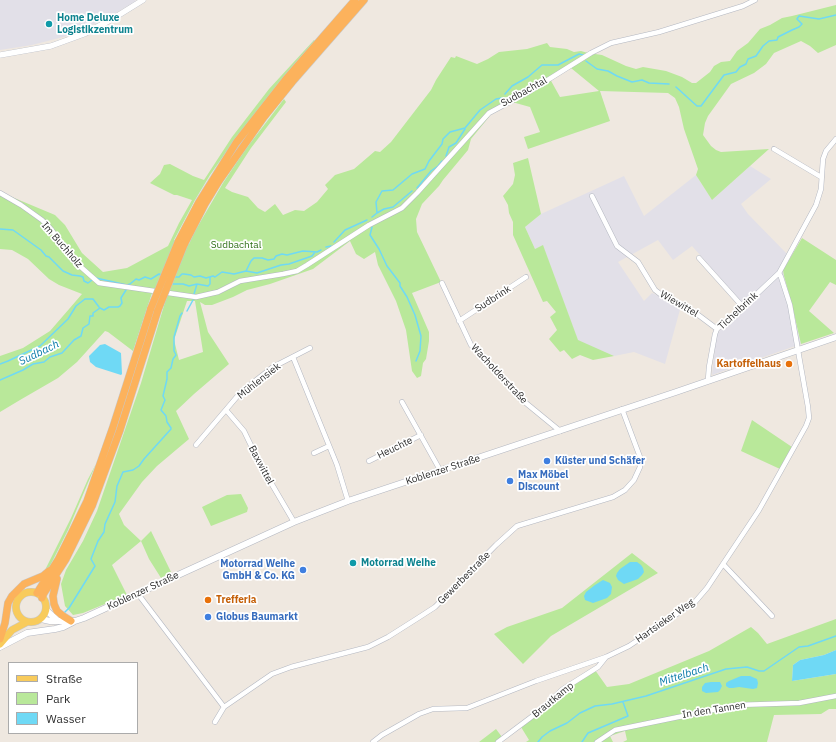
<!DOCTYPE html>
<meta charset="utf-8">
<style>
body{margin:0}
#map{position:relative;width:836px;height:742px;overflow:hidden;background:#efe8e0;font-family:"IBM Plex Sans",sans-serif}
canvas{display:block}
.legend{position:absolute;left:8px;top:662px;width:130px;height:72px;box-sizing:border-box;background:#fff;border:1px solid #ababab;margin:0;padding:5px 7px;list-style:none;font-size:12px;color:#2d2d2d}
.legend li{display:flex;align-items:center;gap:8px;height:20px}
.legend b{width:20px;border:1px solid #ababab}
</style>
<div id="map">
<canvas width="836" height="742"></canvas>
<ul class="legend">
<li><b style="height:5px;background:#f8cb5c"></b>Straße</li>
<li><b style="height:11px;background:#b9e89a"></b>Park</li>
<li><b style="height:11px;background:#6fd9f5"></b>Wasser</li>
</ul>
</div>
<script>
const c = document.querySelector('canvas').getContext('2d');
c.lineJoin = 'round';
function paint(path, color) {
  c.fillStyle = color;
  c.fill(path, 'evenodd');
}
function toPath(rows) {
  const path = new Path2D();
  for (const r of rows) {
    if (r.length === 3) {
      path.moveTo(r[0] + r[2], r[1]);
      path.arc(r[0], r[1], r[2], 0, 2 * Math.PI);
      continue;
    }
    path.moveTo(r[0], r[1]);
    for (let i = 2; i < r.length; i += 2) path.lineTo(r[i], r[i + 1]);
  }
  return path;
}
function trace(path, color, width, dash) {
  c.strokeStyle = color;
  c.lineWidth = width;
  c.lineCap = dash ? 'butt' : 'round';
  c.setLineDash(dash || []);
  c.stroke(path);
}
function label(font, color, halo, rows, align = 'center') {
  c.font = font + ' "IBM Plex Sans",sans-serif';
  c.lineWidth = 3.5;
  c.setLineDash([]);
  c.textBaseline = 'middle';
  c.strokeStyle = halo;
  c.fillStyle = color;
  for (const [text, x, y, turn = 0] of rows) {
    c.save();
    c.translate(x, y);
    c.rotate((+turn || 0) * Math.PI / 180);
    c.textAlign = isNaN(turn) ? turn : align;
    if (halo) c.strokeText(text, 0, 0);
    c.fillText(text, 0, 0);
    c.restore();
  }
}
const industrial = toPath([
 [0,0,135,0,136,1,106,19,67,36,32,45,0,50],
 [750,166,771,179,741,204,748,214,791,258,783,270,784,276,792,305,801,344,712,375,716,337,720,330,746,307,692,246,673,260,658,240,618,262,644,301,652,293,681,306,665,364,634,352,614,356,578,341,543,246,535,249,525,227,541,214,624,176,644,216,696,175,712,200]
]);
const green = toPath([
 [836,5,836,45,818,53,810,46,801,41,774,53,766,64,754,73,731,84,708,116,705,123,703,135,711,146,716,150,721,152,769,149,712,200,696,175,698,169,684,129,679,107,675,98,668,93,600,91,610,121,528,149,524,137,540,132,530,107,512,102,490,114,489,117,471,139,468,150,443,180,439,186,422,204,416,219,417,232,441,282,412,293,429,332,429,341,426,359,423,363,421,376,417,378,412,371,406,330,396,301,378,265,375,252,364,259,356,254,350,241,313,269,270,284,247,290,233,297,212,305,205,305,200,302,208,332,229,364,194,394,176,411,189,439,157,466,142,482,119,514,124,525,141,541,151,531,171,572,161,578,149,559,141,541,112,565,127,595,83,613,73,615,65,606,61,584,66,570,83,541,97,511,141,383,168,292,152,293,133,351,108,332,105,331,77,362,58,378,20,400,0,412,0,356,23,348,50,331,82,294,59,285,49,279,28,259,12,250,0,249,0,192,55,215,65,225,82,253,103,272,127,268,168,246,179,223,192,200,177,195,174,195,150,183,160,174,164,165,170,164,193,176,204,180,232,137,269,89,314,40,315,41,234,141,210,175,195,200,174,240,189,244,195,231,223,183,245,150,284,99,286,102,251,148,225,188,232,192,248,197,258,208,265,212,275,204,283,215,295,210,304,211,317,202,328,189,325,185,335,175,354,169,375,151,380,152,391,142,431,90,436,80,451,57,455,58,456,56,477,64,488,59,499,52,527,49,547,43,550,47,567,49,574,52,581,51,588,53,602,55,626,66,636,69,643,67,666,71,682,77,692,83,696,83,710,72,714,66,721,62,730,61,737,51,748,43,760,29,770,25,782,18,792,16],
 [571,68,599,91,560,97,550,79],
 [187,301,195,301,203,352,179,360,174,340],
 [528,158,541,214,525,227,535,249,543,245,578,340,614,356,593,360,580,355,572,359,564,350,560,352,549,339,557,330,550,317,556,312,547,301,543,302,513,235,513,222,509,213,508,205,503,196,513,184,515,175,513,163],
 [802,238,836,260,836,285,830,282,809,311,834,333,801,344,792,305,784,276,783,270],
 [752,420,792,447,780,469,741,451],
 [96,464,68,530,48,570,44,572,71,518,88,479],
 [241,494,248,508,247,512,211,526,202,507,227,495],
 [632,553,658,573,551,636,523,664,494,634,507,627,562,608],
 [836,619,836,650,824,655,800,660,793,665,792,681,836,674,836,709,829,709,821,714,774,715,767,742,623,742,627,740,625,731,610,736,613,742,526,742,529,740,521,727,564,690,595,670,607,687,629,684,709,651,751,627,758,633,767,644],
 [496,729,502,737,496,742,479,742]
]);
const water = toPath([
 [105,344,121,353,122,374,121,375,96,367,90,362,89,356,100,345],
 [630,562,637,562,641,565,643,568,644,572,642,575,638,579,624,584,618,580,616,576,617,573,620,569],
 [603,580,610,583,612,587,611,594,607,598,593,603,585,600,584,596,586,592,595,585],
 [836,650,836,674,792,681,793,665,800,660,824,655],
 [741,676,750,676,757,679,758,683,757,688,753,689,739,687,733,688,729,688,726,686,726,683,729,681],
 [711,682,720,682,722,686,720,690,718,692,706,693,702,691,702,687,705,683]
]);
const stream = toPath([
 [586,61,597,69,608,71,617,76,632,82,642,80,649,83,669,84],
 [676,87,697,106,701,106,724,75,736,72,740,67,746,64,748,59,756,56,763,46,769,41,777,40,778,37,792,30,799,27,802,24,797,19,799,16,819,19,836,15],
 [505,94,512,86,528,77,542,65,558,65,579,54,583,55],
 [446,156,449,147,456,143,465,129],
 [417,188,431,171,438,166,442,161],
 [377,213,376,202,382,191,393,190,412,174,425,169,429,161,442,144,443,139,450,132,465,128,480,110,496,99,502,98],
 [372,217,377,213,384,209,393,207,412,191],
 [372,227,370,235,379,249,387,266,400,283,400,286,407,297,415,315,421,336,420,351,416,361],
 [0,229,13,230,41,250,46,256,49,257,63,271,72,275,80,276,83,277,84,281,88,283,92,280],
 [334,242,345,230,367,220],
 [326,247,331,246],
 [246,271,251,261,254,258,262,258,268,260,274,259,276,256,282,254,287,255,303,251,317,252,321,250],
 [173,277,179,277,182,274,184,274,191,275,194,277,200,276,206,278,213,276,215,277,222,272,234,274,246,271,257,273,281,265,289,264,312,256,315,252],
 [96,278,127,285],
 [173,284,183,284,189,286,197,284,208,286,210,284,210,277],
 [127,285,130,284,136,279,139,280,145,277,151,279,159,274,161,275],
 [194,294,197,284],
 [187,311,193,300],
 [0,364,8,361,40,346,68,319,76,306,85,299,93,299,99,307],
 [0,380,23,370,33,364,44,362,50,357,62,353,74,340,81,336,83,328,89,324,90,316,93,316,93,313,100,308,104,310,109,307,118,307,120,306,122,303,121,298,126,290],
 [171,428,167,422,166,416,161,410,165,400,163,396,167,379,167,372,171,368,173,359,176,355,174,351,174,337,180,316,182,313],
 [63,614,69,608,95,566,91,559,98,541,104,532,105,524,115,502,117,486,123,472,133,470,139,466,144,459,171,429],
 [538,742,542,737,550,731,567,723,580,713,595,706,612,704,646,696,726,669,747,667,759,671,764,671,799,647,808,646,836,636],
 [582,742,588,733,628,716,623,702]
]);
const minor = toPath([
 [774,149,821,177],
 [0,193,21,205,42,220,51,229,74,261,99,283,196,297,218,292,240,281,283,274,297,271,307,265,369,225,402,208,417,193,489,113,530,91,591,53,611,43,659,32,743,6,755,0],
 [592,196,617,246,638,262,655,290,664,297,693,311,717,329],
 [699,258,743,307],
 [442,283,471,345,521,399,560,431],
 [459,321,526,277],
 [293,357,337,465,348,501],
 [708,380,709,367,715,334,717,329,743,307,779,273,816,205,821,189,823,159,826,151,836,139],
 [402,402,440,470],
 [226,410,244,431,260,464,294,522],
 [196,445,241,392,273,367,310,348],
 [314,453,329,446],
 [369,461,421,435],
 [723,564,772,616],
 [138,594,224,707],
 [215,722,224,707,272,674,291,667,368,647,388,637,418,618,435,607,496,545,517,526,613,497,625,490,634,480,640,467,640,457,622,409],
 [373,742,382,735,419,714,433,709,467,708,536,681,606,657,629,646,695,602,707,588,759,510,806,426,809,418,808,407,790,305,781,277,779,273],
 [498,742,538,712,563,689,598,667,606,657],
 [597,742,615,730,737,705,799,703,836,696]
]);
const tertiary = toPath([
 [0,55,51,46,84,34,114,18,143,0]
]);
const secondary = toPath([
 [46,610,58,621],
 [41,619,50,621,75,621,84,618,294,522,348,501,676,392,836,337],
 [0,647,27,633,55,629,63,627,73,622]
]);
const primary = toPath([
 [31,607,15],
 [0,644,12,630,27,622]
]);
const trunk = toPath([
 [178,242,199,202,236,143,287,78,355,0],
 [184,245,205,204,219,181,264,117,293,81,364,0],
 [57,579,53,596,54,604,57,611,63,616,71,621],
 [37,593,58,560,72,532,87,501,113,427,151,308],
 [42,598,44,593,66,559,92,506,120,430,158,310],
 [0,639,5,623,8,603,12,596,24,584,43,576,49,571]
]);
const trunkBridge = toPath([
 [151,308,178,242],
 [158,310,184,245]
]);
const markers = [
 [49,24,4,"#0f9aa8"],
 [789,364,4,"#e8710a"],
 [547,461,4,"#3f7fe0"],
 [510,481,4,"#3f7fe0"],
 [353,563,4,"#0f9aa8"],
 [303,570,4,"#3f7fe0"],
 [208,600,4,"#e8710a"],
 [208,617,4,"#3f7fe0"]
];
const cultureNames = [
 ["Home Deluxe",57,18],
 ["Logistikzentrum",57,30],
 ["Motorrad Weihe",361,563]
];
const streetNames = [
 ["Sudbachtal",524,92,-29],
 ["Im Buchholz",62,245,49],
 ["Sudbrink",493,299,-33],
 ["Wiewittel",679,304,30],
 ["Tichelbrink",738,311,-43],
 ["Wacholderstraße",499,374,47],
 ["Mühlensiek",259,381,-38],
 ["Heuchte",395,448,-26],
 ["Baxwittel",261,465,62],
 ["Koblenzer Straße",443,470,-18],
 ["Gewerbestraße",464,578,-45],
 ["Koblenzer Straße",143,591,-25],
 ["Hartsieker Weg",665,621,-35],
 ["Brautkamp",553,700,-39],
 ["In den Tannen",714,710,-9]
];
const parkNames = [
 ["Sudbachtal",236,245]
];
const foodNames = [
 ["Kartoffelhaus",781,364],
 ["Trefferia",216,600,"left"]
];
const shopNames = [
 ["Küster und Schäfer",555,461],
 ["Max Möbel",518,475],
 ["Discount",518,487],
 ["Motorrad Weihe",295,564,"right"],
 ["GmbH & Co. KG",295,576,"right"],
 ["Globus Baumarkt",216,617]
];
const waterNames = [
 ["Sudbach",39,353,-26],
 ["Mittelbach",684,675,-18]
];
paint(industrial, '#e2e0e8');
paint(green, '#b9e89a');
paint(water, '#6fd9f5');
trace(stream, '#6fd9f5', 1.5);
trace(minor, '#b3b7c1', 5.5);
trace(tertiary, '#b3b7c1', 6);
trace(secondary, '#b3b7c1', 7);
trace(primary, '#c8c8c8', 8);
trace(trunk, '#c8c8c8', 8);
trace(minor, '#fff', 4.5);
trace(tertiary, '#fff', 5.5);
trace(secondary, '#fff', 6);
trace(primary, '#f8cb5c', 7);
trace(trunk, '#fcb25c', 7);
trace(trunkBridge, '#c8c8c8', 8, []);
trace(trunkBridge, '#fcb25c', 7);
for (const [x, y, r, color] of markers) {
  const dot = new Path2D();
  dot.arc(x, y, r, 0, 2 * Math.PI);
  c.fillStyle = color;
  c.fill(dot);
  trace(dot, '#fff', 1.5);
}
label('bold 10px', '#0d838f', '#fff', cultureNames, 'left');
label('10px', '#2d2d2d', '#fff', streetNames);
label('10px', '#2f7017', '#fff', parkNames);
label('bold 10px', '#c56008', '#fff', foodNames, 'right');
label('bold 10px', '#366cbe', '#fff', shopNames, 'left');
label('italic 11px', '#0779a8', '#fff', waterNames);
</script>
